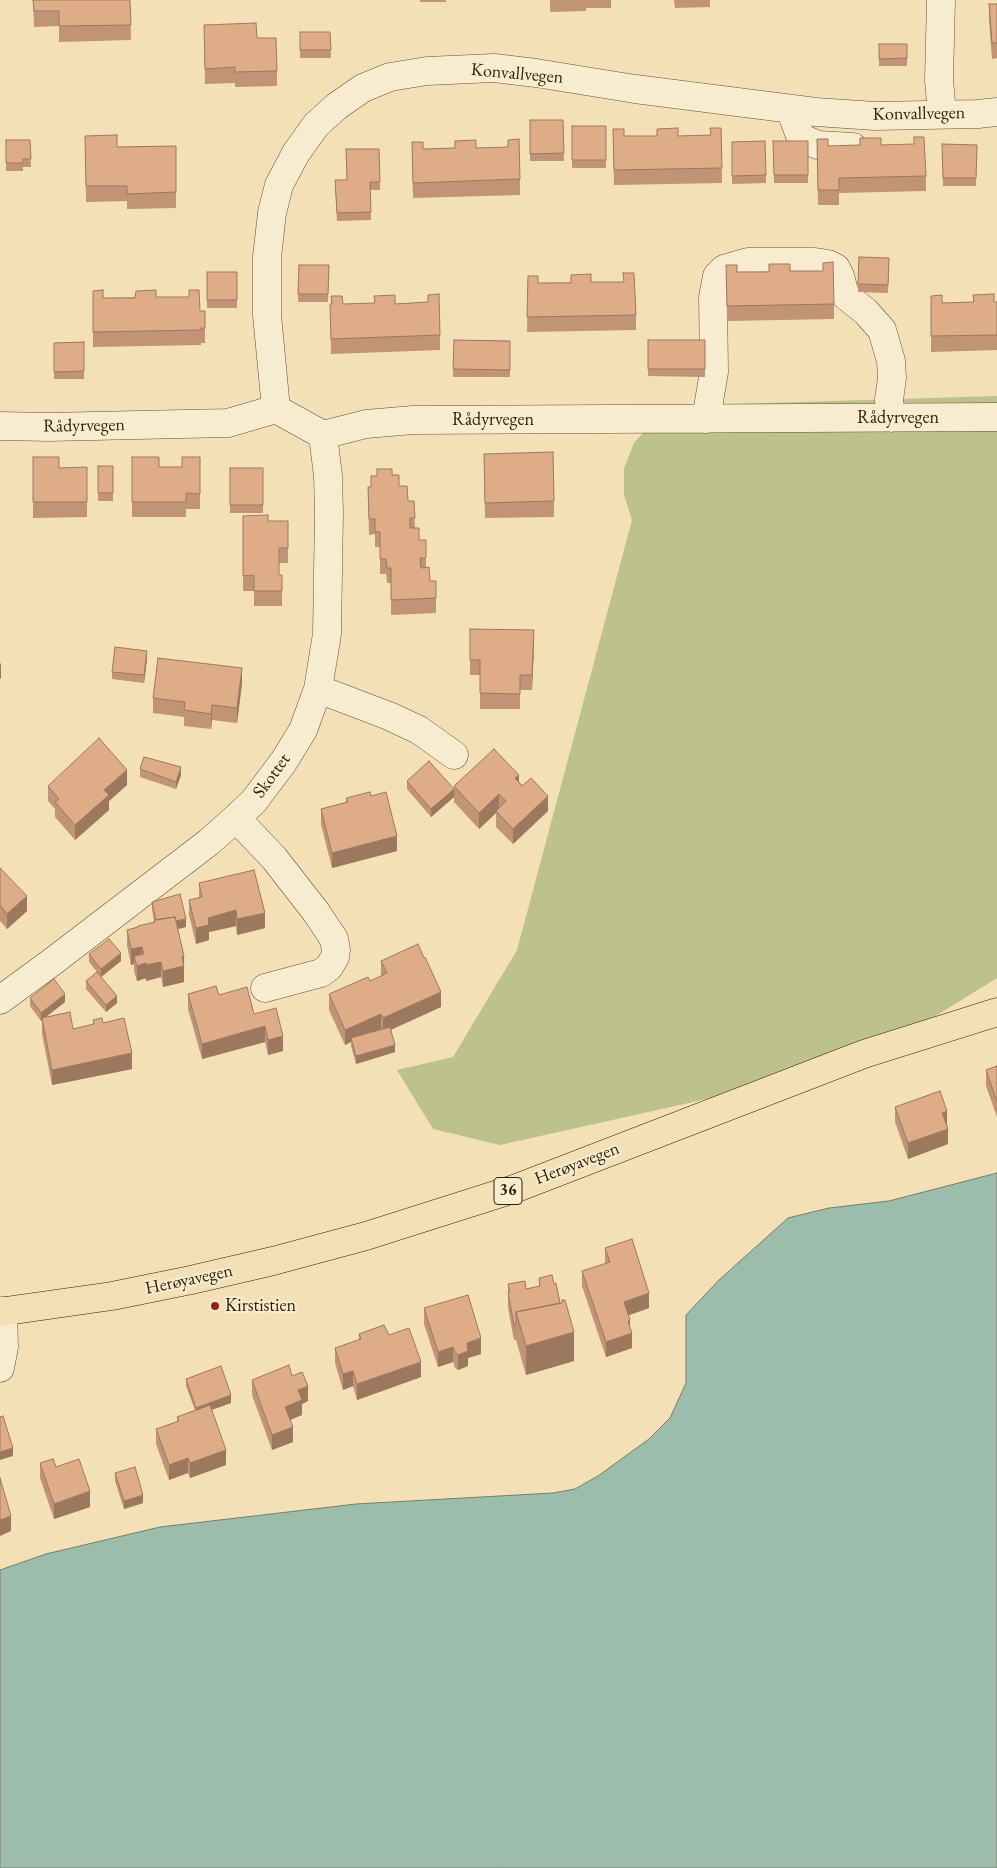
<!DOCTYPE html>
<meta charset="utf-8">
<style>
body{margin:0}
canvas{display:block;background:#f3e0b7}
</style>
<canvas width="997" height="1868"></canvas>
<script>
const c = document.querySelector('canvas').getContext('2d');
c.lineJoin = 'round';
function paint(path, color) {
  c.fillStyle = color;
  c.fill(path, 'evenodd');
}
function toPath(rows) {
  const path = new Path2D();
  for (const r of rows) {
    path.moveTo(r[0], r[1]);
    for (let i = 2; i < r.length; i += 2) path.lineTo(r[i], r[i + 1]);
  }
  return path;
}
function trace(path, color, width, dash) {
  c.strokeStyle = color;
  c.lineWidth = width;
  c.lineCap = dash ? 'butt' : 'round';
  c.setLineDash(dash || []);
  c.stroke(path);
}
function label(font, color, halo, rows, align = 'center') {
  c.font = font + ' "EB Garamond",serif';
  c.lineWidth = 4;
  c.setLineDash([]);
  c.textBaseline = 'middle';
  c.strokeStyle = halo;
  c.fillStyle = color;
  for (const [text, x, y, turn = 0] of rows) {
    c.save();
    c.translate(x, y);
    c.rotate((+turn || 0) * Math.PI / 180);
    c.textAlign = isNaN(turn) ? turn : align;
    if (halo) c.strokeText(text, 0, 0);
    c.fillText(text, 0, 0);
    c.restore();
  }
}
const green = toPath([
 [997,396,997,978,855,1066,500,1145,433,1129,397,1070,453,1057,517,950,632,520,624,495,624,468,634,443,653,422,700,405]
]);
const water = toPath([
 [997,1173,997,1868,0,1868,0,1570,46,1554,160,1527,356,1504,553,1493,575,1489,598,1476,649,1439,670,1418,686,1383,686,1315,719,1280,788,1218,829,1208,889,1201,997,1173]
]);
const minor = toPath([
 [941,0,939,80,942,114],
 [790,109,801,138,818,145,853,147],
 [276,409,267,315,267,257,272,213,279,185,296,153,316,125,337,106,363,88,390,77,427,71,494,68,536,73,635,89,816,112,875,116,978,114,997,112],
 [706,419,714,372,713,297,717,276,724,269,748,262,815,262,828,264,836,268,840,276,845,295,866,312,882,330,891,361,892,378,889,400,891,418],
 [0,426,49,427,228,423,276,409,323,435,366,424,413,420,997,417],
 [318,689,389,716,419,730,454,755],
 [236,818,274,858,316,912,334,939,336,950,335,957,329,967,321,973,265,988],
 [0,1000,52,962,209,842,236,818,254,801,284,761,303,730,318,689,327,634,329,513,328,476,323,435],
 [0,1368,4,1347,3,1311]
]);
const highway = toPath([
 [0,1312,112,1296,191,1280,273,1261,366,1236,514,1189,864,1054,997,1012]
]);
const wall = toPath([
 [33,0,130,0,131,40,59,42,59,26,34,27],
 [420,0,446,0,446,2,420,2],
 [550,0,611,0,611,8,586,8,586,11,550,12],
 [674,0,710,0,710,7,675,8],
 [989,4,997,4,997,58,992,59,989,20],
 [204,25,257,38,277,71,277,86,235,87,235,83,205,84],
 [300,32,330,32,331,58,300,58],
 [879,44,907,44,907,66,879,66],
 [530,120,563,120,564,161,530,161],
 [572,126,606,126,606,168,572,168],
 [721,128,722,183,614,185,613,144,678,136,710,135],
 [85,136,117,147,176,146,176,208,127,209,127,201,86,202],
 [817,139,828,146,881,145,926,176,926,191,839,193,839,205,818,205],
 [6,140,30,140,31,167,23,167,23,171,6,171],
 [765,141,766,183,732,184,732,142],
 [773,141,808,141,808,183,774,183],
 [942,144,977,145,976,186,943,186],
 [476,148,520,179,520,195,413,198,412,157,423,149],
 [379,149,380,190,370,190,371,220,337,221,335,180,347,180],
 [859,257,889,258,888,293,858,292],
 [299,265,329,265,328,302,298,302],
 [726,265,737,272,790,271,834,304,834,319,727,321],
 [207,272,237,272,237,308,207,308],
 [528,276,538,283,591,282,636,315,636,330,527,332],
 [93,291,103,298,156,297,200,311,205,311,205,343,201,343,201,345,93,347],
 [428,295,440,335,440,350,331,354,330,304,331,304,331,296,343,304,395,304,428,303],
 [973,295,994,302,997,302,997,350,931,352,931,296,942,303,973,302],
 [454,340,510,341,510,377,453,377],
 [648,340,705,340,705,377,648,376],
 [84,342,84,379,54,379,54,343],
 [484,454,554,501,554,517,485,518],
 [33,457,59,468,87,467,87,517,33,518],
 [132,457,159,467,182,467,200,457,200,509,186,509,186,517,132,517],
 [98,466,113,466,113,501,98,501],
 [230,468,263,468,263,513,230,513],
 [392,475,408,501,414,501,415,528,419,540,426,540,426,567,430,581,436,581,436,613,391,615,391,583,387,583,386,574,380,574,380,547,375,547,375,534,369,535,368,487,371,487,371,476],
 [243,516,268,521,288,521,288,563,279,563,279,575,282,575,282,606,254,606,254,591,243,591],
 [470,629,534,645,532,690,520,690,520,709,480,709,480,675,470,675],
 [147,659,144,683,112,679,112,672],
 [242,683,237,723,212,720,211,729,184,726,184,717,153,713,153,698],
 [140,769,181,775,176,789,140,777],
 [407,781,454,789,454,786,519,782,548,811,513,844,496,827,496,813,479,829,454,802,454,797,431,817,407,789],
 [127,785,109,801,109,810,75,840,55,817,55,809,48,801,48,786],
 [371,796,397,851,332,868,321,824,321,809,346,802,346,798],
 [0,868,27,911,7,929,0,921],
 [199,883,265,928,237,935,236,926,209,932,209,940,196,944,189,915,189,900,199,898],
 [152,902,186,927,177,929,184,956,184,982,163,987,161,977,146,981,146,978,137,981,134,971,134,964,131,965,127,945,127,930,154,922,152,909],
 [89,954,121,961,101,977,117,1003,106,1012,86,989,86,981,97,972,89,962],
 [381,961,441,1007,391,1030,395,1052,356,1064,351,1046,351,1042,345,1045,329,1010,329,994,370,981,381,976],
 [188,994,219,995,254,1014,283,1051,268,1055,265,1042,202,1059,188,1009],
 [30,998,65,1002,44,1018,73,1029,93,1025,93,1020,103,1023,132,1069,52,1085,42,1034,42,1020,41,1021,30,1006],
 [997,1066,997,1117,986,1086,986,1070],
 [895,1107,947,1126,948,1144,908,1159,895,1122],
 [605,1248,649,1308,628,1315,632,1348,606,1357,582,1286,582,1271,605,1264],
 [539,1278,554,1284,560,1303,574,1361,526,1375,516,1340,514,1340,508,1308,508,1284,526,1289,539,1287],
 [424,1308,481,1354,468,1358,468,1366,458,1370,455,1368,453,1362,438,1367,424,1324],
 [359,1334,389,1335,421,1377,357,1400,353,1386,343,1390,335,1363,335,1348,359,1340],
 [292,1376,308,1401,302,1404,302,1415,290,1420,293,1442,272,1450,252,1395,252,1380],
 [186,1379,231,1403,212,1410,226,1465,190,1478,188,1473,169,1480,156,1444,156,1429,177,1422,177,1417,195,1410,186,1386],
 [40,1463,56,1467,90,1507,54,1519,40,1478],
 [115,1473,143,1503,124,1509,115,1481]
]);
const shadedWall = toPath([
 [534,630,534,645,532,690,532,675],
 [147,651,147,659,144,683,144,675],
 [1,663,1,678,0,679,0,664],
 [242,668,242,683,237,723,237,708],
 [212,705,212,720,211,729,211,714],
 [181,767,181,775,176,789,176,782],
 [127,770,127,785,109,801,109,810,75,840,75,825,104,790],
 [519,775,519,790,515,778],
 [454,789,454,797,431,817,431,809],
 [499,794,499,810,496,811,496,813,479,829,479,813],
 [548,796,548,811,513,844,513,829],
 [397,836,397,851,332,868,332,853],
 [27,896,27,911,7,929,7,914],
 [236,910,236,926,209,932,209,940,196,944,196,928,208,918],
 [265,913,265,928,237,935,237,919],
 [186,919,186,927,158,934,158,926],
 [142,947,142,962,134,956,134,964,131,965,131,949],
 [121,953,121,961,101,977,101,969],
 [184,956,184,982,163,987,163,971,182,957],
 [161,962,161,977,146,981,146,965],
 [146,963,146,978,137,981,137,966],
 [441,992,441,1007,383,1033,383,1018],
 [65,994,65,1002,41,1021,41,1013],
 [117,996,117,1003,106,1012,106,1005],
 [381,1014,381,1029,351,1038,351,1042,345,1045,345,1030],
 [265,1026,265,1042,202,1059,202,1044],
 [283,1036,283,1051,268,1055,268,1040],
 [395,1045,395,1052,356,1064,356,1056],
 [132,1053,132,1069,52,1085,52,1070],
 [947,1111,947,1126,942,1113],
 [948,1129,948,1144,908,1159,908,1143],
 [649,1293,649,1308,624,1317,624,1302],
 [630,1320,630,1333,632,1333,632,1348,606,1357,606,1342,628,1321],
 [574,1332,574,1361,526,1375,526,1346],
 [481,1338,481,1354,468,1358,468,1366,458,1370,458,1355,467,1343],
 [453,1347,453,1362,438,1367,438,1352],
 [421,1362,421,1377,357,1400,357,1384],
 [353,1371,353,1386,343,1390,343,1374],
 [308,1386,308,1401,302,1404,302,1415,285,1422,285,1407,298,1390],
 [231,1395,231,1403,196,1415,196,1408],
 [293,1427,293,1442,272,1450,272,1435],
 [13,1448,13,1456,0,1460,0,1452],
 [226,1450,226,1465,190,1478,190,1463],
 [188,1458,188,1473,169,1480,169,1465],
 [90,1491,90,1507,54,1519,54,1504],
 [143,1495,143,1503,124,1509,124,1501],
 [11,1516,11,1531,0,1536,0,1520]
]);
const building = toPath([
 [33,0,130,0,131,25,59,26,59,11,34,11,33,0],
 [989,4,997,4,997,43,992,43,989,4],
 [256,23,257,38,276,38,277,71,235,72,235,67,205,69,204,25,256,23],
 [300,32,330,32,331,50,300,50,300,32],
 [879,44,907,44,907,58,879,59,879,44],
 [530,120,563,120,564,153,530,154,530,120],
 [572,126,606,126,606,160,572,160,572,126],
 [678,128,678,136,711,135,710,128,721,128,722,168,614,170,613,129,624,129,624,136,657,136,657,129,678,128],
 [117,135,117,147,176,146,176,192,127,194,127,186,86,186,85,136,117,135],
 [914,137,924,137,926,176,839,178,839,190,818,190,817,139,828,139,828,146,860,145,860,138,881,138,881,145,914,144,914,137],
 [519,139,520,179,413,183,412,142,423,142,423,149,455,148,455,141,476,140,476,148,508,147,508,140,519,139],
 [6,140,30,140,31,159,23,159,23,163,6,163,6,140],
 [765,141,766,175,732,176,732,142,765,141],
 [773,141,808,141,808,175,774,175,773,141],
 [942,144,977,145,976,178,943,178,942,144],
 [346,149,379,149,380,182,370,182,371,212,337,213,335,180,347,180,346,149],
 [859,257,889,258,888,285,858,284,859,257],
 [833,262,834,304,727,306,726,265,737,265,737,272,769,272,769,264,790,264,790,271,823,271,823,263,833,262],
 [299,265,329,265,328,294,298,294,299,265],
 [207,272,237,272,237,300,207,300,207,272],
 [623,273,634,273,636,315,527,317,528,276,538,276,538,283,571,283,571,275,591,274,591,282,624,282,623,273],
 [103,290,103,298,135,298,136,291,156,290,156,297,189,297,189,290,199,290,200,311,205,311,205,328,201,328,201,330,93,332,93,291,103,290],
 [439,294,440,335,331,339,330,304,332,304,331,296,342,296,343,304,375,303,374,296,395,295,395,304,428,302,428,295,439,294],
 [994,294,994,302,997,302,997,335,931,336,931,296,942,295,942,303,974,302,973,295,994,294],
 [454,340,510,341,510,370,453,369,454,340],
 [648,340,705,340,705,369,648,369,648,340],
 [84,342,84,371,54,372,54,343,84,342],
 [553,452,554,501,485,503,484,454,553,452],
 [33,457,59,457,59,468,87,467,87,502,33,502,33,457],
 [132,457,159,457,159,467,182,467,182,457,200,457,200,494,186,493,186,502,132,502,132,457],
 [98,466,113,466,113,493,98,493,98,466],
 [230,468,263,468,263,505,230,505,230,468],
 [377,469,392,469,392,475,399,475,399,486,407,486,408,501,414,501,415,518,410,518,410,528,419,528,419,540,426,540,426,558,420,558,421,568,429,567,430,581,436,581,436,598,391,600,391,568,387,568,386,559,380,559,380,532,375,532,375,519,369,519,368,487,371,487,371,476,377,476,377,469],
 [268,515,268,521,288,521,288,548,279,548,279,575,282,575,282,591,254,591,254,575,243,576,243,516,268,515],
 [470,629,534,630,532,675,520,675,520,694,480,693,480,660,470,660,470,629],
 [115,647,147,651,144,675,112,672,115,647],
 [158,658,242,668,237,708,212,705,211,714,184,710,185,702,153,698,158,658],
 [99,738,127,770,104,790,109,795,75,825,55,802,59,799,48,786,99,738],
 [494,749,519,775,515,778,522,786,531,778,548,796,513,829,496,811,506,801,499,794,479,813,454,786,494,749],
 [144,757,181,767,176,782,140,769,144,757],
 [429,761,454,789,431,809,407,781,429,761],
 [370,792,371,796,386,792,397,836,332,853,321,809,348,802,346,798,370,792],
 [0,868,27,896,7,914,0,905,0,868],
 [254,870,265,913,237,919,236,910,208,918,209,925,196,928,189,900,202,897,199,883,254,870],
 [180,894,186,919,176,921,175,917,156,920,152,902,180,894],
 [175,917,184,956,182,957,184,966,163,971,161,962,146,965,146,963,137,966,134,956,144,954,142,947,131,949,127,930,138,927,138,926,155,922,154,920,175,917],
 [109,939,121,953,101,969,89,954,109,939],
 [418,944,424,958,425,957,441,992,383,1018,381,1014,345,1030,329,994,368,977,370,981,387,973,381,961,418,944],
 [97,972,117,996,106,1005,86,981,97,972],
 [54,979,65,994,41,1013,30,998,54,979],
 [216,986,219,995,247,987,254,1014,276,1008,283,1036,268,1040,265,1026,202,1044,188,994,216,986],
 [70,1012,73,1029,94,1024,93,1020,102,1018,103,1023,124,1018,132,1053,52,1070,42,1018,70,1012],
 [390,1027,395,1045,356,1056,351,1038,390,1027],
 [997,1066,997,1102,986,1070,997,1066],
 [940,1091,947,1111,942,1113,948,1129,908,1143,895,1107,940,1091],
 [632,1239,649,1293,624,1302,630,1320,628,1321,632,1333,606,1342,582,1271,610,1262,605,1248,632,1239],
 [552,1275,554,1284,556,1283,560,1303,516,1312,516,1325,514,1325,508,1292,510,1292,508,1284,525,1281,526,1289,540,1286,539,1278,552,1275],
 [468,1295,481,1338,467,1343,468,1351,458,1355,455,1352,453,1347,438,1352,424,1308,468,1295],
 [562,1300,565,1300,574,1332,526,1346,516,1312,562,1303,562,1300],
 [384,1325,389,1335,409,1328,421,1362,357,1384,353,1371,343,1374,335,1348,361,1339,359,1334,384,1325],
 [289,1365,292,1376,302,1372,308,1386,298,1390,302,1400,285,1407,293,1427,272,1435,252,1380,289,1365],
 [221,1366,231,1395,196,1408,186,1379,221,1366],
 [210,1405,226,1450,190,1463,188,1458,169,1465,156,1429,179,1421,177,1417,210,1405],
 [3,1416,13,1448,0,1452,0,1417,3,1416],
 [53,1459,56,1467,79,1459,90,1491,54,1504,40,1463,53,1459],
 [135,1467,143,1495,124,1501,115,1473,135,1467],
 [0,1478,11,1516,0,1520,0,1478]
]);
const markers = [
 [215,1306,5,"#8f2418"]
];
const shields = [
 [508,1191,28]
];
const shieldNames = [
 ["36",508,1191]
];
const streetNames = [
 ["Konvallvegen",517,74,5],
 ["Konvallvegen",919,114,-1],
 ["Rådyrvegen",898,418],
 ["Rådyrvegen",493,420],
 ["Rådyrvegen",84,426,-1],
 ["Skottet",272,776,-54],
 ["Herøyavegen",577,1164,-21],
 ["Herøyavegen",189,1280,-12]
];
const poiNames = [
 ["Kirstistien",225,1306]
];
paint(green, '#bdc28d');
paint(water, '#9cbdab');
trace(water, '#727f69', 1);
trace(minor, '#625132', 29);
trace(highway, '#322106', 29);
trace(minor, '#f7ebd0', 28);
trace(highway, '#f3e0b7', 28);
paint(wall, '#c09475');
paint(shadedWall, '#9c785f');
paint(building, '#dfac88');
trace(building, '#9c785f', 1);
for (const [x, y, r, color] of markers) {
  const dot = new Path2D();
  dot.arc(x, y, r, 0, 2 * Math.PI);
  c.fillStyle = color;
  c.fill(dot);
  trace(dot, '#f7ebd0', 2);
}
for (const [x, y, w] of shields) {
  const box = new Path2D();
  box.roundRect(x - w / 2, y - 13.5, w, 27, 4);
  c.fillStyle = '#f7ebd0';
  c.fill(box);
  trace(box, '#322106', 1);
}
label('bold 16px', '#322106', null, shieldNames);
label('18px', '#322106', '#f7ebd0', streetNames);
label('18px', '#322106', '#f7ebd0', poiNames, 'left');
</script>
